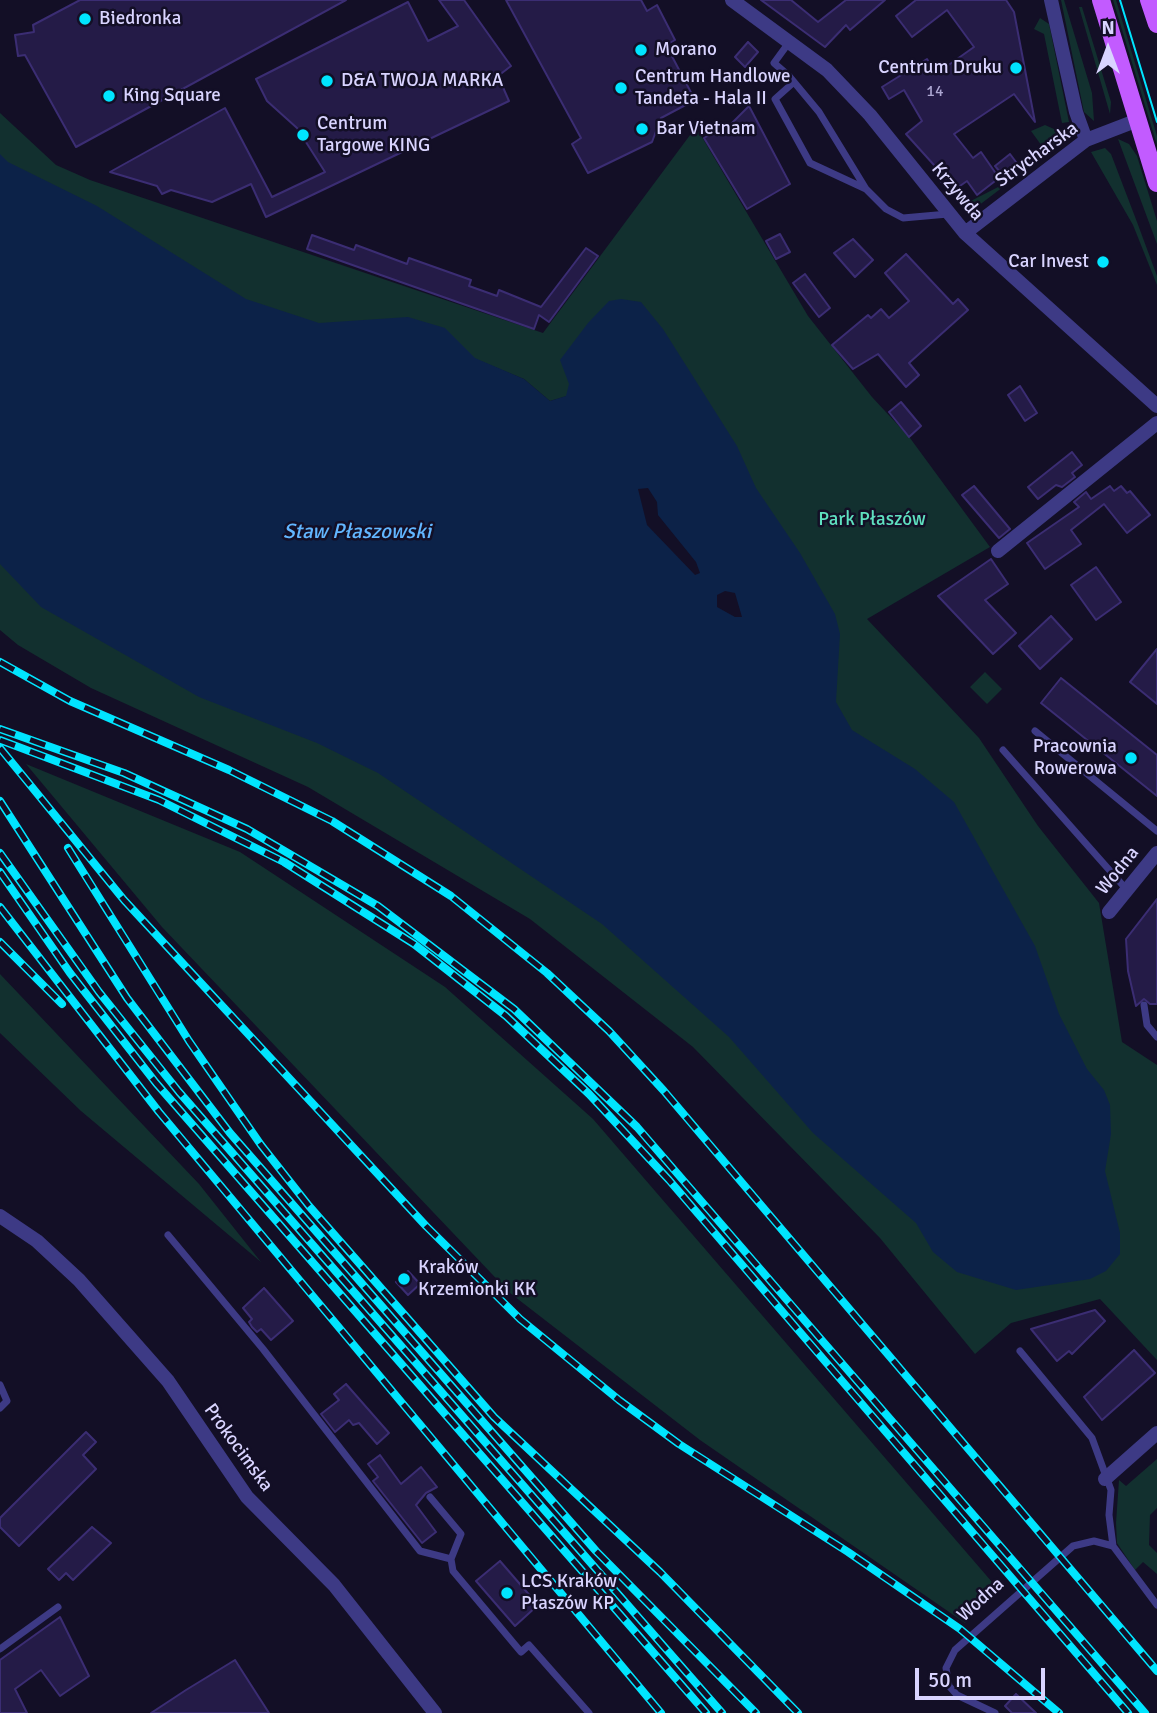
<!DOCTYPE html>
<meta charset="utf-8">
<style>
body{margin:0}
#map{position:relative;width:1157px;height:1713px;overflow:hidden;background:#130f26;font-family:Signika,sans-serif}
canvas{display:block}
.north{position:absolute;left:1073px;top:14px;width:70px;height:70px;-webkit-text-stroke:5px #130f26;paint-order:stroke;rotate:0deg;font-size:19px;font-weight:700;line-height:28px;text-align:center;color:#d9d4ff}
.north::after{content:'';display:block;margin:auto;width:24px;height:32px;background:#d9d4ff;clip-path:polygon(50% 0,100% 100%,50% 72%,0 100%)}
.scale{position:absolute;left:915px;top:1668px;width:130px;height:32px;box-sizing:border-box;border:4px solid #d9d4ff;border-top:0;padding-left:9px;font-size:21px;line-height:24px;white-space:nowrap;color:#d9d4ff;-webkit-text-stroke:5px #130f26;paint-order:stroke}
</style>
<div id="map">
<canvas width="1157" height="1713"></canvas>
<div class="north">N</div>
<div class="scale">50 m</div>
</div>
<script>
const c = document.querySelector('canvas').getContext('2d');
c.lineJoin = 'round';
function paint(path, color) {
  c.fillStyle = color;
  c.fill(path, 'evenodd');
}
function toPath(rows) {
  const path = new Path2D();
  for (const r of rows) {
    path.moveTo(r[0], r[1]);
    for (let i = 2; i < r.length; i += 2) path.lineTo(r[i], r[i + 1]);
  }
  return path;
}
function trace(path, color, width, dash) {
  c.strokeStyle = color;
  c.lineWidth = width;
  c.lineCap = dash ? 'butt' : 'round';
  c.setLineDash(dash || []);
  c.stroke(path);
}
function label(font, color, halo, rows, align = 'center') {
  c.font = font + ' Signika,sans-serif';
  c.lineWidth = 5;
  c.setLineDash([]);
  c.textBaseline = 'middle';
  c.strokeStyle = halo;
  c.fillStyle = color;
  for (const [text, x, y, turn = 0] of rows) {
    c.save();
    c.translate(x, y);
    c.rotate((+turn || 0) * Math.PI / 180);
    c.textAlign = isNaN(turn) ? turn : align;
    if (halo) c.strokeText(text, 0, 0);
    c.fillText(text, 0, 0);
    c.restore();
  }
}
const green = toPath([
 [1061,0,1064,0,1092,93,1094,121,1084,112],
 [1113,0,1116,0,1157,136,1157,145],
 [1079,7,1082,7,1111,102,1110,114],
 [1040,18,1049,24,1069,122,1062,123,1044,34,1034,29],
 [0,113,56,165,90,180,543,333,696,127,808,316,872,397,910,438,990,547,867,619,979,738,1038,826,1099,903,1122,1042,1157,1065,1157,1360,1100,1299,1011,1323,975,1354,880,1238,693,1047,530,919,308,787,91,688,18,645,0,630,0,511,873,807,822,665,567,396,550,401,524,379,475,359,397,319,314,335,0,218],
 [1045,125,1065,134,1047,153,1031,131],
 [1118,139,1129,144,1137,156,1157,221,1157,244],
 [1105,148,1111,154,1137,222,1157,276,1157,285,1133,225,1091,152],
 [1024,171,978,206,959,207,1006,183],
 [985,672,1002,689,987,704,970,687],
 [26,764,240,852,445,987,593,1119,998,1589,965,1623,700,1440,510,1293,162,927],
 [0,974,199,1184,261,1262,81,1111,0,1033],
 [1157,1459,1157,1508,1150,1515,1149,1545,1157,1553,1157,1574,1143,1562,1135,1570,1117,1543,1116,1523,1119,1480,1126,1486]
]);
const water = toPath([
 [0,154,8,162,97,206,246,299,319,323,408,317,445,328,475,358,524,379,550,401,566,396,569,384,560,360,588,323,609,301,621,299,641,302,663,329,737,446,756,488,800,553,835,614,840,634,836,702,852,730,915,769,954,802,1035,946,1059,1014,1087,1069,1104,1090,1110,1105,1111,1134,1105,1171,1120,1233,1120,1254,1106,1271,1090,1279,1016,1290,957,1272,933,1252,916,1223,813,1133,729,1037,602,924,378,773,317,743,199,697,41,607,0,564],
 [648,488,657,502,658,515,696,562,700,573,695,575,647,525,638,489],
 [725,591,735,593,742,617,735,617,717,607,717,595]
]);
const building = toPath([
 [80,0,346,0,76,147,25,55,18,56,15,35,34,32,33,25,80,0],
 [439,0,464,0,511,66,498,76,509,101,266,217,251,184,212,202,171,190,162,194,157,186,110,172,225,108,272,197,325,172,297,128,267,101,256,79,408,2,428,41,458,26,439,0],
 [506,0,641,0,647,11,657,5,675,40,666,45,695,100,661,118,652,142,588,173,572,144,581,138,506,0],
 [761,0,791,0,818,22,846,0,885,0,850,30,846,25,825,47,761,0],
 [916,0,1006,0,1014,12,1035,122,1014,94,954,134,973,158,981,152,999,178,977,195,967,181,950,193,938,178,943,175,906,134,922,121,904,90,889,99,882,87,927,59,936,74,974,47,947,10,912,37,896,16,916,0],
 [748,42,758,52,745,67,735,57,748,42],
 [749,106,790,184,747,209,704,138,716,131,719,136,749,106],
 [1010,154,1019,166,1005,178,995,166,1010,154],
 [780,234,790,252,776,259,766,241,780,234],
 [312,235,354,250,356,245,407,264,409,258,471,280,469,286,497,296,499,290,541,307,586,248,598,256,549,322,539,315,534,329,307,249,312,235],
 [853,239,873,260,855,277,834,253,853,239],
 [906,254,953,304,958,299,968,310,909,363,919,375,906,387,878,354,853,369,832,345,868,315,871,318,881,309,889,318,909,301,885,273,906,254],
 [805,274,830,308,819,317,793,283,805,274],
 [1020,386,1037,413,1025,421,1008,395,1020,386],
 [901,402,921,426,909,437,889,412,901,402],
 [1072,452,1082,465,1072,473,1075,477,1062,487,1056,485,1038,499,1028,487,1072,452],
 [974,486,1010,529,999,538,962,495,974,486],
 [1110,486,1114,491,1121,486,1127,493,1130,491,1150,515,1127,533,1104,504,1071,530,1081,544,1045,569,1027,543,1079,507,1074,502,1086,492,1091,499,1110,486],
 [991,559,1008,584,985,600,1016,633,993,654,938,596,991,559],
 [1096,567,1121,602,1096,620,1071,585,1096,567],
 [1051,616,1072,639,1040,669,1019,646,1051,616],
 [1157,649,1157,704,1130,682,1157,649],
 [1061,678,1157,755,1157,796,1041,703,1061,678],
 [1157,899,1157,1004,1150,1004,1144,999,1136,1006,1128,971,1126,939,1157,899],
 [408,1271,420,1284,408,1295,396,1282,408,1271],
 [264,1288,293,1321,271,1340,261,1329,257,1332,252,1327,249,1322,252,1319,243,1308,264,1288],
 [1095,1310,1105,1321,1072,1354,1069,1351,1057,1361,1031,1329,1095,1310],
 [1134,1350,1155,1373,1102,1420,1084,1397,1134,1350],
 [346,1384,389,1433,377,1444,359,1423,353,1425,349,1420,335,1432,321,1414,339,1400,334,1394,346,1384],
 [86,1432,96,1442,83,1455,96,1469,19,1546,0,1527,0,1518,86,1432],
 [380,1455,401,1484,421,1467,437,1487,426,1493,416,1505,436,1532,422,1543,373,1481,378,1477,368,1464,380,1455],
 [92,1527,111,1543,73,1580,66,1573,59,1580,48,1569,92,1527],
 [500,1561,538,1605,515,1626,476,1581,500,1561],
 [60,1617,89,1676,60,1696,41,1670,15,1689,27,1713,0,1713,0,1660,60,1617],
 [235,1660,269,1713,151,1713,186,1690,235,1660],
 [1016,1694,1036,1713,1012,1713,1005,1706,1016,1694]
]);
const lane = toPath([
 [790,41,774,63,789,76,819,112,866,189,810,163,775,99,794,82],
 [866,189,886,209,903,218,948,214],
 [1035,731,1157,831],
 [1003,750,1127,890],
 [1144,1005,1147,1025,1157,1037],
 [168,1235,263,1349,420,1551,451,1559],
 [1020,1351,1092,1438,1111,1490,1109,1515,1113,1546,1157,1605],
 [0,1385,7,1401,0,1408],
 [430,1497,461,1534,451,1559,453,1571,521,1652,529,1645,589,1713],
 [0,1649,58,1607],
 [995,1713,957,1695,949,1686,946,1668,955,1650,1073,1546,1094,1541,1113,1546]
]);
const street = toPath([
 [732,0,827,70,870,115,965,233,1157,406],
 [1051,0,1076,112,1086,140],
 [965,233,1086,140,1138,120],
 [998,551,1157,423],
 [1109,912,1157,853],
 [0,1216,37,1241,79,1280,168,1381,247,1497,334,1585,435,1713],
 [1105,1479,1157,1433]
]);
const primary = toPath([
 [1101,0,1157,183],
 [1149,0,1157,24]
]);
const tram = toPath([
 [1120,0,1157,122]
]);
const rail = toPath([
 [0,662,70,701,229,770,332,821,451,896,547,973,609,1031,664,1091,1157,1671],
 [0,729,124,773,247,829,378,906,514,1009,637,1127,1145,1713],
 [0,740,159,800,284,862,414,944,506,1016,589,1094,669,1180,1128,1713],
 [0,748,124,900,426,1226,520,1319,619,1400,679,1444,848,1552,960,1629,1059,1713],
 [0,801,127,998,230,1133,596,1551,756,1713],
 [68,848,189,1041,261,1145,309,1206,494,1417,660,1572,798,1713],
 [0,853,99,992,179,1092,722,1713],
 [0,872,70,973,156,1083,706,1713],
 [0,907,159,1112,661,1713],
 [0,942,62,1004]
]);
const markers = [
 [85,19,7,"#00e5ff"],
 [641,50,7,"#00e5ff"],
 [1016,68,7,"#00e5ff"],
 [327,81,7,"#00e5ff"],
 [621,88,7,"#00e5ff"],
 [109,96,7,"#00e5ff"],
 [642,129,7,"#00e5ff"],
 [303,135,7,"#00e5ff"],
 [1103,262,7,"#00e5ff"],
 [1131,758,7,"#00e5ff"],
 [404,1279,7,"#00e5ff"],
 [507,1593,7,"#00e5ff"]
];
const numberNames = [
 ["14",935,92]
];
const poiNames = [
 ["Biedronka",99,19],
 ["Morano",655,50],
 ["Centrum Druku",1002,68,"right"],
 ["Centrum Handlowe",635,77],
 ["Tandeta - Hala II",635,99],
 ["D&A TWOJA MARKA",341,81],
 ["King Square",123,96],
 ["Centrum",317,124],
 ["Targowe KING",317,146],
 ["Bar Vietnam",656,129],
 ["Car Invest",1089,262,"right"],
 ["Pracownia",1117,747,"right"],
 ["Rowerowa",1117,769,"right"],
 ["Kraków",418,1268],
 ["Krzemionki KK",418,1290],
 ["LCS Kraków",521,1582],
 ["Płaszów KP",521,1604]
];
const streetNames = [
 ["Strycharska",1037,155,-36],
 ["Krzywda",957,192,50],
 ["Wodna",1118,871,-51],
 ["Prokocimska",238,1448,54],
 ["Wodna",981,1600,-42]
];
const parkNames = [
 ["Park Płaszów",872,520]
];
const waterNames = [
 ["Staw Płaszowski",357,532]
];
paint(green, '#12302f');
paint(water, '#0c2248');
paint(building, '#241b47');
trace(building, '#3b2d73', 2);
trace(lane, '#3d3a85', 7);
trace(street, '#3d3a85', 14);
trace(primary, '#c25bff', 18);
trace(tram, '#00e5ff', 2);
trace(rail, '#00e5ff', 8);
trace(rail, '#130f26', 5, [16]);
for (const [x, y, r, color] of markers) {
  const dot = new Path2D();
  dot.arc(x, y, r, 0, 2 * Math.PI);
  c.fillStyle = color;
  c.fill(dot);
  trace(dot, '#130f26', 2.5);
}
label('16px', '#aca6d1', null, numberNames);
label('19px', '#d9d4ff', '#130f26', poiNames, 'left');
label('19px', '#d9d4ff', '#130f26', streetNames);
label('19px', '#5fe0c0', '#130f26', parkNames);
label('italic 21px', '#62b6ff', '#130f26', waterNames);
</script>
